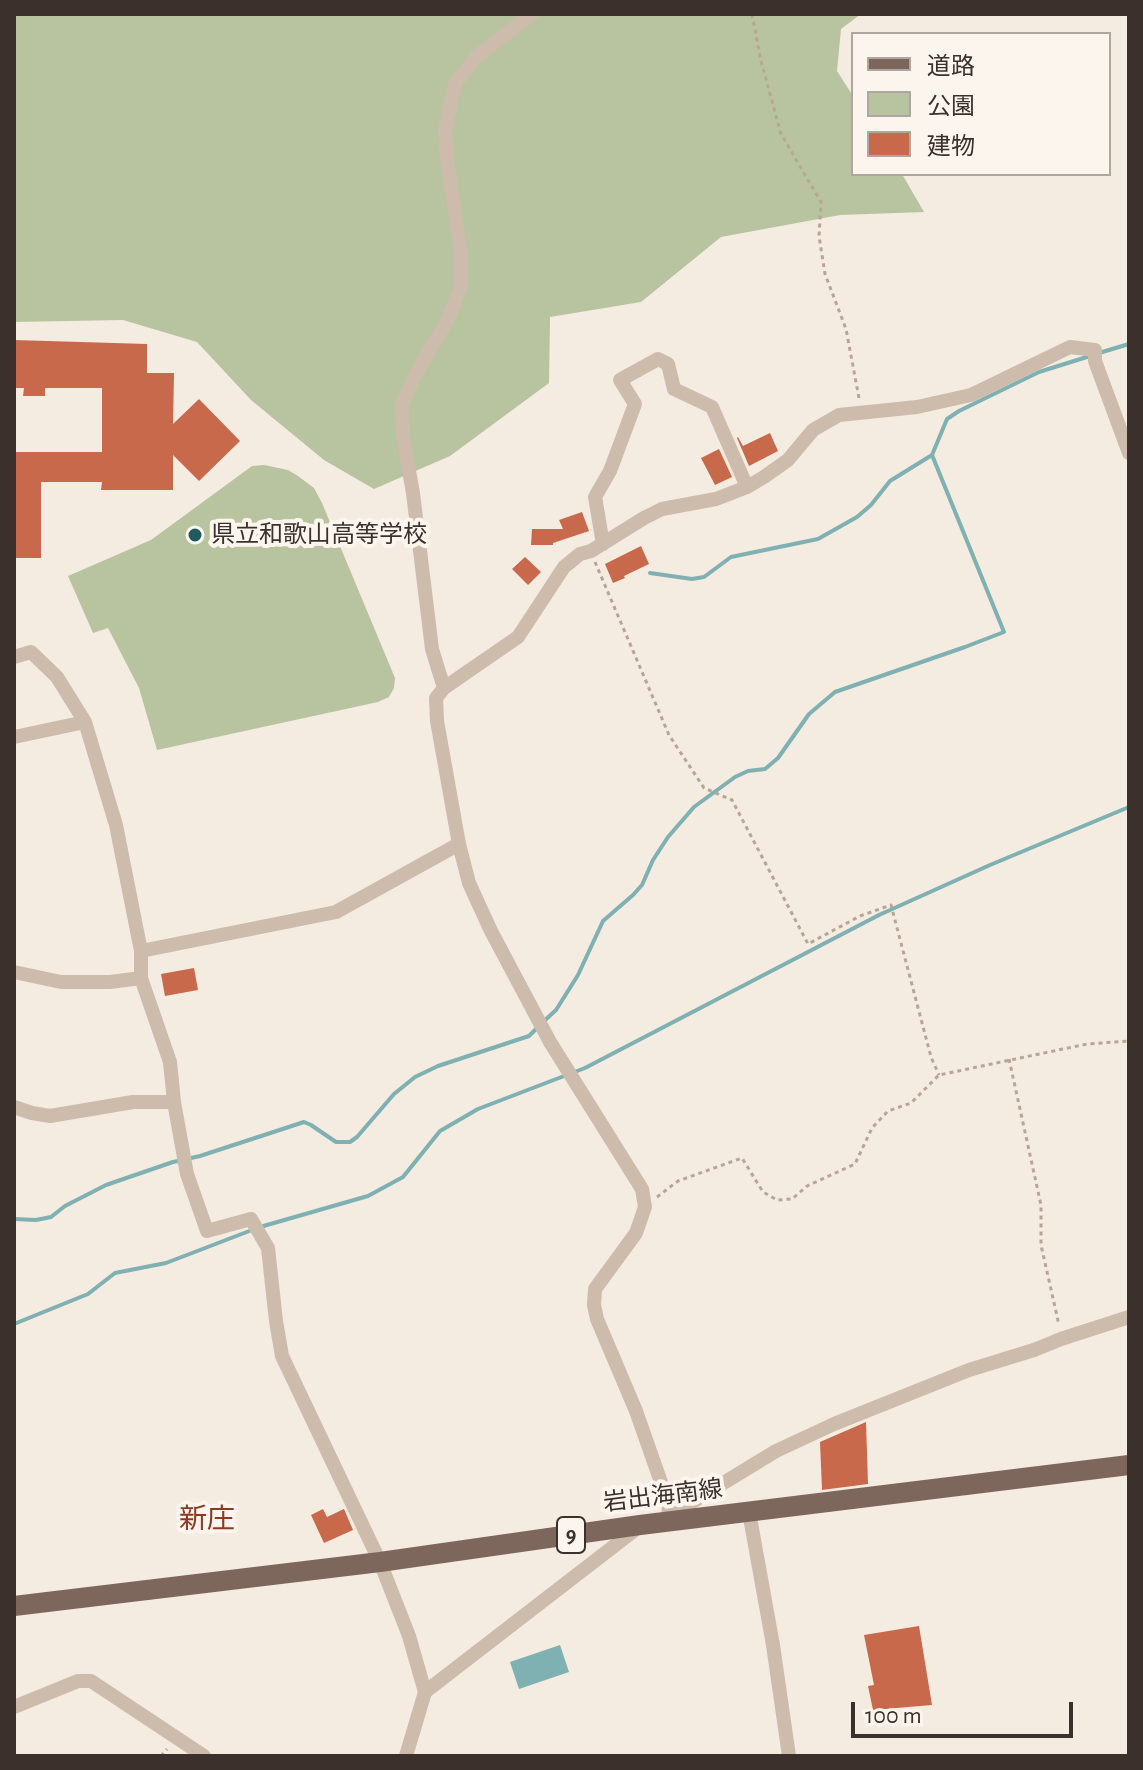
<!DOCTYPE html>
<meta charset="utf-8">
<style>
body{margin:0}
#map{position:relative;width:1143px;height:1770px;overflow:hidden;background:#f4ebe1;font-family:"Alegreya Sans","Noto Sans JP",sans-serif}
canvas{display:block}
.frame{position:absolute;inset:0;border:16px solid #3b302b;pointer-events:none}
.legend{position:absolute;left:851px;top:32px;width:260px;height:144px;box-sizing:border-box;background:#fbf5ee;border:2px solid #aea6a0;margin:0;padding:10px 14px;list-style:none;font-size:24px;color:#3b302b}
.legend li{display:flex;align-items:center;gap:16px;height:40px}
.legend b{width:40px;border:2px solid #aea6a0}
.scale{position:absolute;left:851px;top:1702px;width:222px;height:36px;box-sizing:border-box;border:4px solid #3b302b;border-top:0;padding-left:10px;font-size:24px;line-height:28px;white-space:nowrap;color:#3b302b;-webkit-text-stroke:6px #fbf5ee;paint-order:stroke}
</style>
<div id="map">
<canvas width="1143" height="1770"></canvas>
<div class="frame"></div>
<ul class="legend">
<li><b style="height:10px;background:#7d675c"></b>道路</li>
<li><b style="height:22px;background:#b8c4a0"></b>公園</li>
<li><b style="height:22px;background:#c8694b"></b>建物</li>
</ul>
<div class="scale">100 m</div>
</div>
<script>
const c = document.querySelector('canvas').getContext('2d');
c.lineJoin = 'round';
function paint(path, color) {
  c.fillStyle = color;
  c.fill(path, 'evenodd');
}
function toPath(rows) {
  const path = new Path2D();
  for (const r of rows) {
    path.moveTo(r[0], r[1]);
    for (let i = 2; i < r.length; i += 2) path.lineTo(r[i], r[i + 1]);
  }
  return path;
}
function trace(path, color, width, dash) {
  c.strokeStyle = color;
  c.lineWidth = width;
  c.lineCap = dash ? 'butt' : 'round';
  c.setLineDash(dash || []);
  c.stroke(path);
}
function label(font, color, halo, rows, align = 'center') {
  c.font = font + ' "Alegreya Sans","Noto Sans JP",sans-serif';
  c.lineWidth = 8;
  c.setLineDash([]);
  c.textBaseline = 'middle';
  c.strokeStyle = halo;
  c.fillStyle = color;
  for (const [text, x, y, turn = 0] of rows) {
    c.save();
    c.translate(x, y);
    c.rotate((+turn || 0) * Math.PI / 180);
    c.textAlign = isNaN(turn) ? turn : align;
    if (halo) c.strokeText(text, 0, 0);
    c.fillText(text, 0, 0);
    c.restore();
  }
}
const green = toPath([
 [14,14,861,14,841,29,837,71,853,96,853,174,902,174,924,212,840,215,721,237,641,302,550,317,549,383,450,456,374,489,324,460,251,400,197,342,123,320,14,322],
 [264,465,288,470,298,476,314,488,322,503,395,678,394,688,389,697,378,702,157,750,139,688,108,628,93,633,68,576,151,540,252,466]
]);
const water = toPath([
 [560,1645,569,1672,519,1689,510,1662]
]);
const stream = toPath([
 [1099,353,1129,344],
 [650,573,692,579,704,577,731,557,818,539,857,517,871,505,890,481,932,455,947,419,959,411,1039,372,1090,356],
 [543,1022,556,1010,578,975,603,921,633,895,642,885,653,860,668,837,694,807,735,777,748,771,765,769,778,758,809,714,835,692,965,647,1004,632,932,455],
 [14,1219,36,1220,51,1217,65,1206,106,1185,173,1162,200,1156,304,1122,311,1125,336,1142,350,1142,357,1137,394,1094,415,1077,438,1066,529,1036,537,1028],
 [260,1227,368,1196,403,1177,440,1131,478,1109,585,1068,879,915,990,865,1129,807],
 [14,1324,88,1294,115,1273,166,1263,252,1230]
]);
const building = toPath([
 [14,340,147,344,147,373,174,373,173,424,199,399,240,441,199,481,173,455,173,490,101,490,102,482,41,482,41,558,14,558,14,452,102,452,102,388,45,388,45,396,23,396,24,388,14,388],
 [770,433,778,451,749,466,737,438,738,437,743,446],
 [719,449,732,477,715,485,701,458],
 [582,512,589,531,553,543,553,545,531,545,532,529,563,529,559,520],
 [641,546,649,564,624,576,625,578,613,583,605,564],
 [525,557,541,572,528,585,512,569],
 [194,968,198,990,165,996,161,974],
 [866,1422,868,1484,822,1490,820,1442],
 [323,1509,327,1517,344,1509,353,1530,324,1543,311,1515],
 [919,1626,932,1705,873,1710,868,1686,874,1685,864,1635]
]);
const path = toPath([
 [752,14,761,61,781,134,821,202,819,236,825,274,846,329,859,398],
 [595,562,669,735,704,788,732,800,808,944,860,916,891,905,931,1057,939,1075],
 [1009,1059,1041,1205,1041,1245,1059,1325],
 [657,1197,678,1181,742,1158,763,1192,777,1200,792,1199,807,1186,855,1164,872,1128,888,1111,911,1103,939,1075,1087,1044,1129,1041],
 [161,1756,167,1749]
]);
const minor = toPath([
 [603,544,595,497,610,471,635,404,620,380,658,359,668,364,674,389,712,407,747,487],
 [14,657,31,652,57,677,85,722,116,825,141,951,141,978,170,1062,174,1102,187,1174,207,1231,251,1219,268,1248,276,1321,282,1356,380,1562,409,1636,425,1692,406,1756],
 [444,688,432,649,413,493,403,437,402,404,416,373,447,321,461,287,461,252,447,160,445,131,455,84,476,57,532,14],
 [14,737,85,722],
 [141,951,336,912,459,844],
 [14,972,61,982,110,982,141,978],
 [14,1107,32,1113,50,1116,133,1102,174,1102],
 [749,1512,773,1645,789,1756],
 [668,1521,684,1507,776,1451,834,1424,969,1370,1034,1350,1061,1339,1129,1317],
 [668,1522,669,1505,636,1411,597,1319,594,1305,595,1289,636,1233,645,1207,642,1189,550,1042,491,931,469,883,459,844,437,721,436,698,444,688,518,637,564,567,580,554,591,551,644,518,662,509,716,499,747,487,764,477,788,460,813,430,839,415,917,407,971,395,1070,347,1095,350,1095,361,1129,453],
 [425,1692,640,1526],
 [14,1707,78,1681,91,1681,204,1756]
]);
const primary = toPath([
 [14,1606,380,1562,640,1525,1129,1465]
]);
const markers = [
 [195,535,8,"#1f5a5e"]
];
const shields = [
 [571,1535,28]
];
const shieldNames = [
 ["9",571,1535]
];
const poiNames = [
 ["県立和歌山高等学校",211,535]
];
const streetNames = [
 ["岩出海南線",663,1496,-7]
];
const quarterNames = [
 ["新庄",207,1520]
];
paint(green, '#b8c4a0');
paint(water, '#7fb0b2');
trace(stream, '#7fb0b2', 4);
paint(building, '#c8694b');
trace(path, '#b9a596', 3, [4, 4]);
trace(minor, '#cdbbac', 14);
trace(primary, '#7d675c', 20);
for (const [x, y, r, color] of markers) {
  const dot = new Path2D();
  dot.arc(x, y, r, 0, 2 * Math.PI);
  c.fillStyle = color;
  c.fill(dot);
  trace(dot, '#fbf5ee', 3);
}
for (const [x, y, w] of shields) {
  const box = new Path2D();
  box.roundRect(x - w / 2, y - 18, w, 36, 6);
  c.fillStyle = '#fbf5ee';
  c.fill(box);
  trace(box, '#3b302b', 2);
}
label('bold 22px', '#3b302b', null, shieldNames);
label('24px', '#3b302b', '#fbf5ee', poiNames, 'left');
label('24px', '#3b302b', '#fbf5ee', streetNames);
label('28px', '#8c3b22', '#fbf5ee', quarterNames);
</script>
